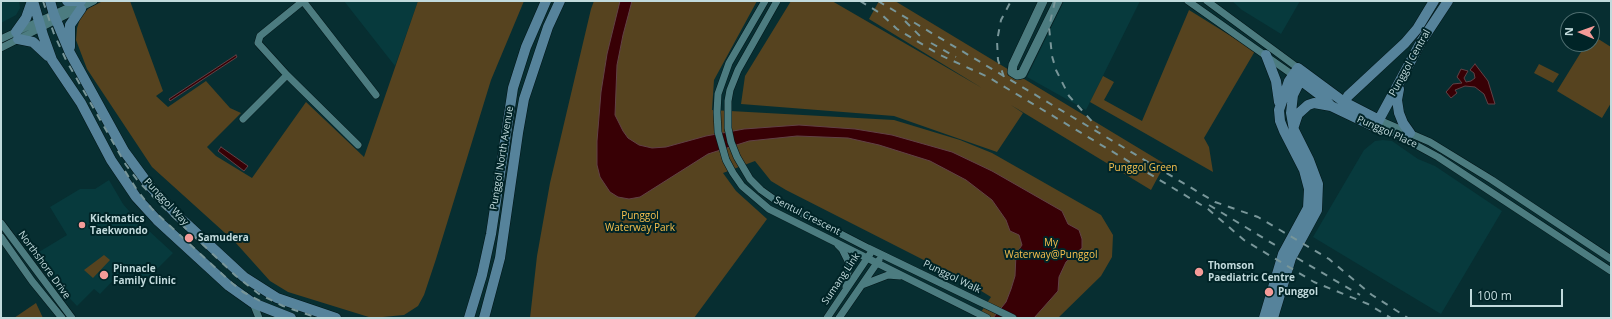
<!DOCTYPE html>
<style>
body{margin:0}
#map{position:relative;width:1612px;height:319px;overflow:hidden;background:#072e31;font-family:"Open Sans",sans-serif}
canvas{display:block}
.frame{position:absolute;inset:0;border:2px solid #c1dadc;pointer-events:none}
.north{position:absolute;left:1560px;top:12px;width:40px;height:40px;box-sizing:border-box;background:#002427;border:1px solid #4d6d6f;border-radius:50%;rotate:272deg;font-size:11px;font-weight:700;line-height:16px;text-align:center;color:#c1dadc}
.north::after{content:'';display:block;margin:auto;width:14px;height:18px;background:#f59b98;clip-path:polygon(50% 0,100% 100%,50% 72%,0 100%)}
.scale{position:absolute;left:1470px;top:289px;width:93px;height:18px;box-sizing:border-box;border:2px solid #c1dadc;border-top:0;padding-left:5px;font-size:12px;line-height:14px;white-space:nowrap;color:#c1dadc;-webkit-text-stroke:3px #002427;paint-order:stroke}
</style>
<div id="map">
<canvas width="1612" height="319"></canvas>
<div class="frame"></div>
<div class="north">N</div>
<div class="scale">100 m</div>
</div>
<script>
const c = document.querySelector('canvas').getContext('2d');
c.lineJoin = 'round';
function paint(path, color) {
  c.fillStyle = color;
  c.fill(path, 'evenodd');
}
function toPath(rows) {
  const path = new Path2D();
  for (const r of rows) {
    path.moveTo(r[0], r[1]);
    for (let i = 2; i < r.length; i += 2) path.lineTo(r[i], r[i + 1]);
  }
  return path;
}
function trace(path, color, width, dash) {
  c.strokeStyle = color;
  c.lineWidth = width;
  c.lineCap = dash ? 'butt' : 'round';
  c.setLineDash(dash || []);
  c.stroke(path);
}
function label(font, color, halo, rows, align = 'center') {
  c.font = font + ' "Open Sans",sans-serif';
  c.lineWidth = 4;
  c.setLineDash([]);
  c.textBaseline = 'middle';
  c.strokeStyle = halo;
  c.fillStyle = color;
  for (const [text, x, y, turn = 0] of rows) {
    c.save();
    c.translate(x, y);
    c.rotate((+turn || 0) * Math.PI / 180);
    c.textAlign = isNaN(turn) ? turn : align;
    if (halo) c.strokeText(text, 0, 0);
    c.fillText(text, 0, 0);
    c.restore();
  }
}
const built = toPath([
 [1,1,19,1,20,8,16,15,1,23],
 [344,1,418,1,395,66],
 [1064,1,1140,1,1086,110,1027,77],
 [1232,1,1300,1,1281,34,1242,10],
 [1383,140,1392,141,1418,159,1435,166,1502,211,1441,314,1313,237,1364,150,1375,141],
 [109,180,123,204,135,218,173,253,146,280,129,264,100,294,94,289,77,306,54,282,34,255,67,235,50,207,80,189,95,189]
]);
const green = toPath([
 [103,1,130,1,163,91,156,96,168,107,206,81,230,108,241,113,207,147,216,156,252,178,306,102,364,157,418,1,524,1,491,80,436,259,424,295,418,306,404,315,372,318,288,292,270,281,235,242,152,167,87,69,76,40,77,28,81,16,89,8],
 [594,1,757,1,714,80,712,110,894,120,960,140,992,153,1101,215,1113,235,1112,257,1101,276,1058,318,977,318,991,297,965,281,786,190,771,181,755,161,723,173,736,191,767,219,694,318,530,318,537,256,550,183,591,9],
 [791,1,832,1,982,88,869,19,879,1,895,1,1165,164,1151,190,1011,105,1023,113,997,152,894,116,741,104,745,76],
 [1189,10,1255,51,1204,138,1209,147,1213,172,1090,102,1103,76,1114,82,1104,100,1142,121],
 [1592,35,1611,47,1611,103,1602,118,1557,91,1586,44,1592,44],
 [1539,64,1559,74,1553,83,1534,73],
 [104,255,110,260,93,278,84,270],
 [36,303,43,318,14,318]
]);
const water = toPath([
 [620,1,632,1,623,35,617,65,615,115,623,131,628,138,639,145,652,148,666,147,706,136,744,129,799,125,855,129,892,135,952,152,992,171,1062,211,1068,224,1079,230,1082,239,1082,248,1066,262,1059,277,1058,291,1034,318,993,318,1006,302,1011,289,1015,276,1016,254,1022,245,1019,235,1010,231,1006,220,992,200,966,180,930,161,879,145,848,138,797,136,749,141,708,154,640,197,629,199,618,197,610,192,600,177,597,165,597,141,601,92,607,54,620,1],
 [236,55,237,57,170,101,169,99,236,55],
 [1475,64,1488,81,1495,104,1488,104,1484,94,1475,87,1465,86,1455,90,1457,93,1451,98,1446,92,1453,84,1462,83,1457,77,1461,69,1468,71,1464,78,1466,82,1471,81,1475,78,1474,73,1470,70,1475,64],
 [221,147,248,166,244,171,218,151,221,147]
]);
const minor = toPath([
 [303,1,260,36,258,43,287,75,358,145],
 [303,1,376,95],
 [765,1,729,63,718,94,717,112,718,132,726,160,733,173,742,186,769,209,987,318],
 [777,1,738,70,730,90,728,101,728,128,731,142,737,157,750,179,761,190,775,200,868,248,1013,318],
 [1188,1,1293,75],
 [1207,1,1298,68],
 [1,39,80,2],
 [1,48,94,1],
 [243,119,287,75],
 [1379,120,1430,142,1492,180,1611,259],
 [1375,127,1394,133,1438,157,1611,271],
 [1,223,72,318],
 [1,237,32,281,62,318],
 [838,245,842,249,849,263,846,287],
 [862,285,888,275,900,276],
 [253,303,259,318],
 [827,318,870,254],
 [839,318,879,260]
]);
const tertiary = toPath([
 [1043,1,1013,65,1012,72,1017,75,1022,74,1058,1]
]);
const secondary = toPath([
 [33,1,43,35,52,60,81,103,111,160,136,197,157,220,229,286,253,303,291,318],
 [50,1,54,15,70,53,124,151,149,185,176,214,244,277,277,298,336,318],
 [67,1,81,1],
 [16,32,26,18,32,1],
 [18,39,33,42,48,56],
 [70,47,70,25,81,9],
 [1266,55,1276,81,1279,102],
 [1295,76,1324,98,1331,106,1375,127,1421,42,1448,1],
 [1399,89,1397,100,1399,113,1403,123,1410,133],
 [1341,108,1348,96,1405,43,1417,29,1434,1],
 [1294,126,1298,114,1308,105,1314,103,1331,106],
 [469,318,482,275,491,234,513,88,526,47,546,1],
 [484,318,500,258,518,133,524,99,548,27,560,1],
 [1264,318,1283,254,1308,208,1309,189,1304,170,1284,131,1280,121,1279,110,1289,81,1298,68,1344,102,1379,120],
 [1273,318,1291,258,1317,210,1318,184,1309,160,1294,130,1291,113,1293,95,1304,73]
]);
const rail = toPath([
 [43,1,54,34,66,60,126,165,138,181,162,206,236,276,259,294,283,306,318,318],
 [860,1,880,13,897,29,940,55,988,77,1208,209,1244,240,1314,282,1368,304,1391,318],
 [878,1,1215,202,1258,217,1329,259,1372,295,1408,318],
 [1055,1,1049,27,1052,56,1056,70,1069,96,1098,128],
 [905,21,923,39],
 [931,43,956,57],
 [1004,77,998,60,997,41,1001,20,1011,1],
 [125,171,137,190,152,209,183,238,232,283,243,292,264,303],
 [1209,205,1275,245],
 [1297,258,1360,295]
]);
const markers = [
 [82,225,4,"#f59b98"],
 [189,238,5,"#f59b98"],
 [1199,272,5,"#f59b98"],
 [104,275,5,"#f59b98"],
 [1269,292,5,"#f59b98"]
];
const streetNames = [
 ["Punggol Central",1410,63,-61],
 ["Punggol Place",1387,132,24],
 ["Punggol North Avenue",502,158,-81],
 ["Punggol Way",166,202,47],
 ["Sentul Crescent",807,216,27],
 ["Northshore Drive",44,265,54],
 ["Punggol Walk",952,277,26],
 ["Sumang Link",841,279,-56]
];
const parkNames = [
 ["Punggol Green",1143,168],
 ["Punggol",640,216],
 ["Waterway Park",640,228],
 ["My",1051,243],
 ["Waterway@Punggol",1051,255]
];
const poiNames = [
 ["Kickmatics",90,219],
 ["Taekwondo",90,231],
 ["Samudera",198,238],
 ["Thomson",1208,266],
 ["Paediatric Centre",1208,278],
 ["Pinnacle",113,269],
 ["Family Clinic",113,281],
 ["Punggol",1278,292]
];
paint(built, '#073a3d');
paint(green, '#56431f');
paint(water, '#380005');
trace(water, '#614146', 1);
trace(minor, '#001517', 8);
trace(tertiary, '#001517', 10);
trace(secondary, '#001517', 11);
trace(minor, '#4c7c80', 7);
trace(tertiary, '#4c7c80', 9);
trace(secondary, '#56839b', 10);
trace(rail, '#789699', 2, [7, 7]);
for (const [x, y, r, color] of markers) {
  const dot = new Path2D();
  dot.arc(x, y, r, 0, 2 * Math.PI);
  c.fillStyle = color;
  c.fill(dot);
  trace(dot, '#002427', 1.5);
}
label('10px', '#c1dadc', '#002427', streetNames);
label('10px', '#f7c04e', '#002427', parkNames);
label('bold 10px', '#c1dadc', '#002427', poiNames, 'left');
</script>
